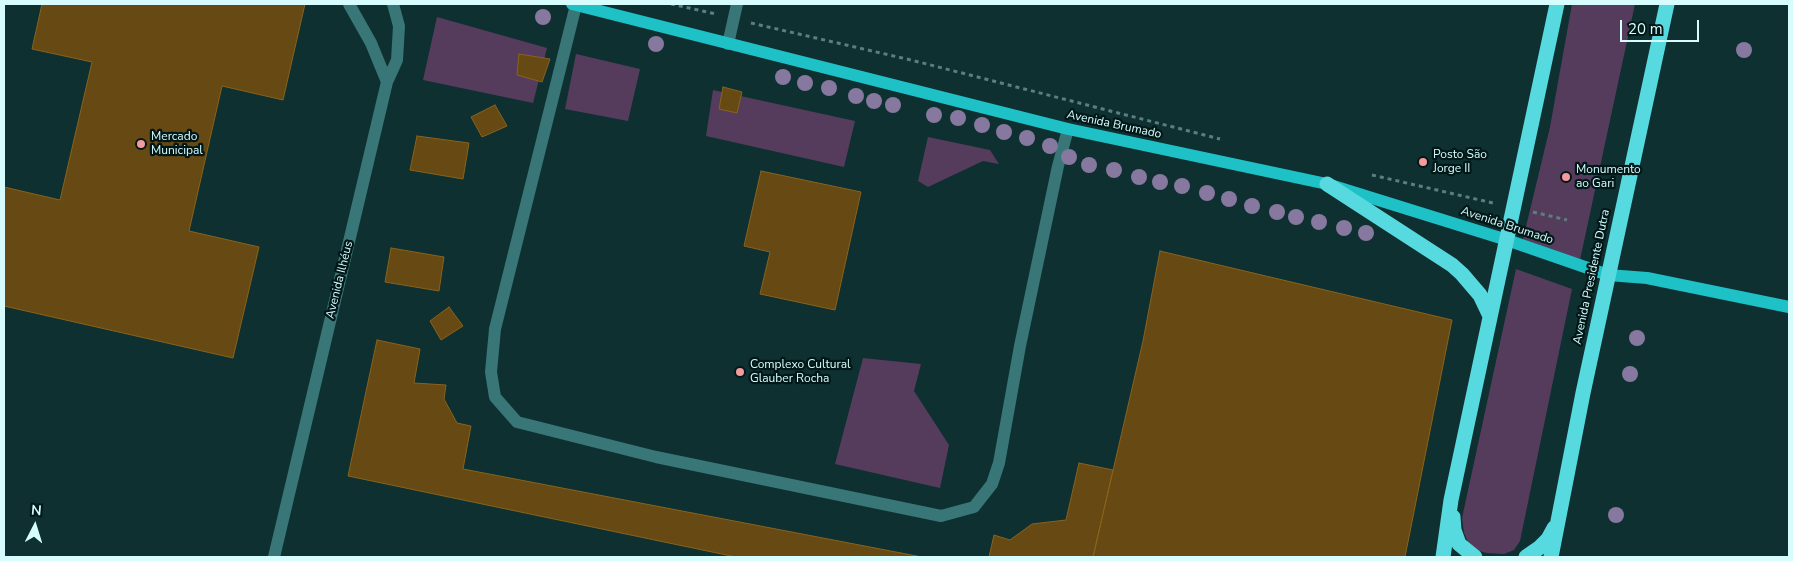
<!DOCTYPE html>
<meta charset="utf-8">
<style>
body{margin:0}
#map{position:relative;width:1793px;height:561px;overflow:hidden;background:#0e3031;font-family:"Nunito Sans",sans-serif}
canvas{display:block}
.frame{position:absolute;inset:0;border:5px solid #d6fcfd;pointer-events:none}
.north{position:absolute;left:10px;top:501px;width:50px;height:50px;-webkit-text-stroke:4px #011718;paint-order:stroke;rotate:5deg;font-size:14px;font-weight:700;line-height:20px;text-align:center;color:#d6fcfd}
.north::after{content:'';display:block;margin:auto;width:18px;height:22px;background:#d6fcfd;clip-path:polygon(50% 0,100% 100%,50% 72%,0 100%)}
.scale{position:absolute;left:1620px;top:20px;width:79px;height:22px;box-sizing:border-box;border:2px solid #d6fcfd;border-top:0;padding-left:6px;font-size:15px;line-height:18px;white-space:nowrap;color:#d6fcfd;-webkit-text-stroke:4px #011718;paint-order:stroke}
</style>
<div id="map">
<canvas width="1793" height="561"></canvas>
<div class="frame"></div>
<div class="north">N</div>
<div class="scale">20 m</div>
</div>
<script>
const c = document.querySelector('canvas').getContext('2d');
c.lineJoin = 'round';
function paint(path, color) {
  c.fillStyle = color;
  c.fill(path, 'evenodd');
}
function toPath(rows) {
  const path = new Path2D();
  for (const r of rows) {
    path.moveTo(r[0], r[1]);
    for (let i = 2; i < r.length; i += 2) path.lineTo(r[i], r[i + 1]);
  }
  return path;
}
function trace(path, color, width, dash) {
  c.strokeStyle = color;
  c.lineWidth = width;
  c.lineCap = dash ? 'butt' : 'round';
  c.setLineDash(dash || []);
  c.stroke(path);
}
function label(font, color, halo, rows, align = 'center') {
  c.font = font + ' "Nunito Sans",sans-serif';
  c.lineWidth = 4.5;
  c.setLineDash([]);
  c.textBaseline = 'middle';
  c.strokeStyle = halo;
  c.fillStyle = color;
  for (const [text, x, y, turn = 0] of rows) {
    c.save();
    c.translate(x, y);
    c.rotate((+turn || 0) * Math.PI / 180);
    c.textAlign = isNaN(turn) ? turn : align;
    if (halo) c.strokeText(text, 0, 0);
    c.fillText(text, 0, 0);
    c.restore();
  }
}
const green = toPath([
 [1572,4,1635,4,1580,260,1523,239,1550,127],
 [437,17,547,48,533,103,423,80],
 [576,54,640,69,628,121,565,109],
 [713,90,855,121,844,167,706,136],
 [928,137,990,150,999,164,983,161,928,187,918,181],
 [1516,269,1572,289,1520,541,1514,550,1504,554,1487,553,1475,550,1468,542,1464,533,1462,518],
 [863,358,921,364,914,391,949,445,940,488,835,464]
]);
const building = toPath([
 [42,4,305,4,283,100,222,86,189,231,259,247,233,358,4,306,4,187,60,200,92,62,32,49,42,4],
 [519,54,550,59,542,82,517,75,519,54],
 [723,87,742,92,737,113,719,109,723,87],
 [495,105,507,126,482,137,471,117,495,105],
 [417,136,469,143,463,179,410,170,417,136],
 [761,171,861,192,835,310,760,294,770,252,744,246,761,171],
 [391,248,444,257,439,291,385,282,391,248],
 [1160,251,1452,320,1405,557,1093,557,1143,341,1160,251],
 [449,307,463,326,441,340,430,321,449,307],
 [377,340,420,349,414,383,446,385,444,399,457,423,471,426,463,469,922,557,736,557,348,476,377,340],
 [1079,463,1113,470,1093,557,989,557,994,535,1010,540,1032,524,1066,520,1079,463]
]);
const path = toPath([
 [671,4,716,14],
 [751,23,911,60,1220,139],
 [1372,175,1493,203],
 [1533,212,1567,220]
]);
const minor = toPath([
 [349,4,371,43,387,82],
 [576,5,495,329,491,372,495,397,517,422,656,457,941,516,974,507,992,484,999,463,1020,346,1058,166,1068,129],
 [728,44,737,4],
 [274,557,387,82,397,60,399,26,393,4]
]);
const major = toPath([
 [572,4,1068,129,1327,184,1507,240,1608,275,1647,278,1789,307]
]);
const highway = toPath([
 [1327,184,1452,265,1462,274,1480,295,1490,316],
 [1453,517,1454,530,1459,544,1475,557],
 [1443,557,1451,500,1557,4],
 [1526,557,1539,548,1548,539,1554,528],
 [1551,557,1583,393,1667,4]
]);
const trees = [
 [543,17],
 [656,44],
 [1744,50],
 [783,77],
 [805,83],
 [829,88],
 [856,96],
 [874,101],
 [893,105],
 [934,115],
 [958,118],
 [982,125],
 [1004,132],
 [1027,138],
 [1050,146],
 [1069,157],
 [1089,165],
 [1114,170],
 [1139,177],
 [1160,182],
 [1182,186],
 [1207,193],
 [1229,199],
 [1252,206],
 [1277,212],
 [1296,217],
 [1319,222],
 [1344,228],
 [1366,233],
 [1637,338],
 [1630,374],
 [1616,515]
];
const markers = [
 [141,144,5,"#f59b9d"],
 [1423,162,5,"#f59b9d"],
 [1566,177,5,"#f59b9d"],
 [740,372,5,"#f59b9d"]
];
const streetNames = [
 ["Avenida Brumado",1114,125,12],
 ["Avenida Brumado",1507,226,18],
 ["Avenida Presidente Dutra",1592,277,-78],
 ["Avenida Ilhéus",340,280,-76]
];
const poiNames = [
 ["Mercado",151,137],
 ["Municipal",151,151],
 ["Posto São",1433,155],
 ["Jorge II",1433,169],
 ["Monumento",1576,170],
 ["ao Gari",1576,184],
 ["Complexo Cultural",750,365],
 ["Glauber Rocha",750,379]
];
paint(green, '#553c5d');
paint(building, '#664913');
trace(building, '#89631c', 1);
trace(path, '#5b7f80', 3, [4, 4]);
trace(minor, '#387678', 12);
trace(major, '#1ec1c6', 12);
trace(highway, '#56dadf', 15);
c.fillStyle = '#86789e';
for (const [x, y] of trees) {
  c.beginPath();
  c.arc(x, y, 8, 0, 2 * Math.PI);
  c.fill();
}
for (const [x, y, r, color] of markers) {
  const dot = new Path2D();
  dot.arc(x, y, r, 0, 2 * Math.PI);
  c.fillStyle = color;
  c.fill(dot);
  trace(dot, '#011718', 2);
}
label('12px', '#d6fcfd', '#011718', streetNames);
label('12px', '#d6fcfd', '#011718', poiNames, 'left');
</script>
